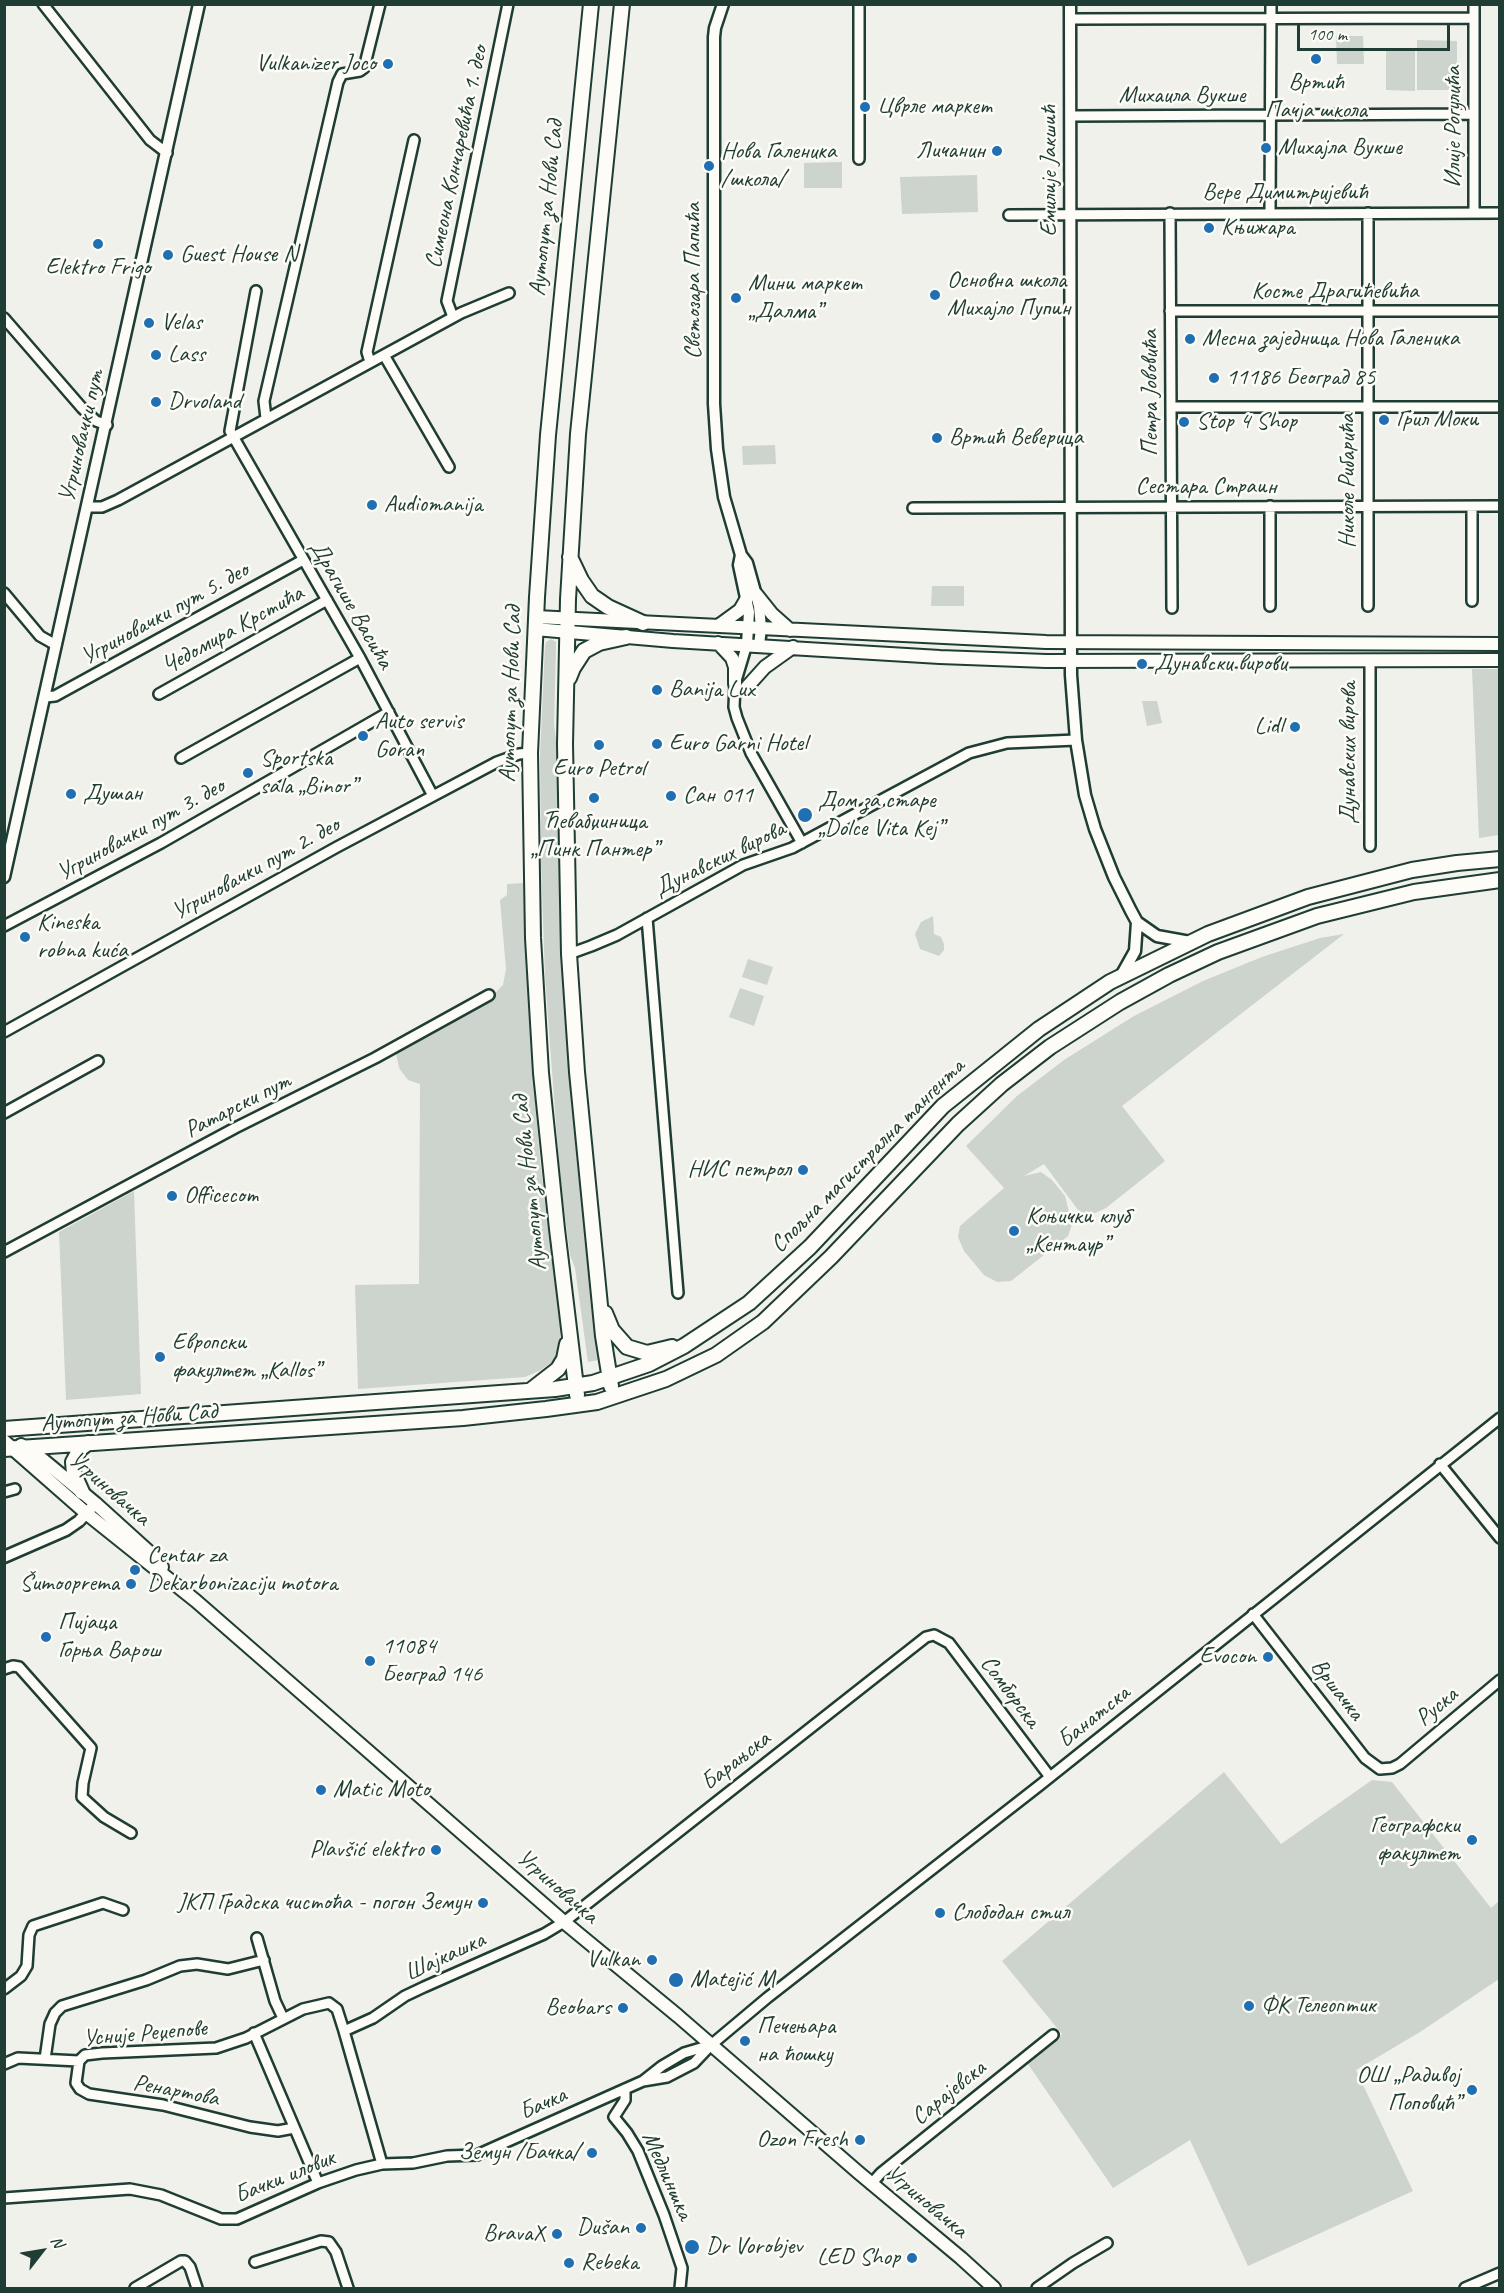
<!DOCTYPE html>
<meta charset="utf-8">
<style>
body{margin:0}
#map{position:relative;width:1504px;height:2293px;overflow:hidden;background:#f0f1eb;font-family:Caveat,sans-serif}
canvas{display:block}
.frame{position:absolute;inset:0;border:6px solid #1f3d34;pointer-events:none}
.north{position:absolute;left:12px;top:2221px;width:60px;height:60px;-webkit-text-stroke:4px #fdfcf7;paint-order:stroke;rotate:59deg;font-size:16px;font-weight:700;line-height:24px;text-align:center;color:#1f3d34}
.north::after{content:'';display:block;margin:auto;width:21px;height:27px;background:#1f3d34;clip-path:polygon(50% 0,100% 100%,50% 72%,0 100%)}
.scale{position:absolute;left:1297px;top:24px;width:153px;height:27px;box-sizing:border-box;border:3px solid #1f3d34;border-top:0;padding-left:8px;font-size:18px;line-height:21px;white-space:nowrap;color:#1f3d34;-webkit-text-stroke:4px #fdfcf7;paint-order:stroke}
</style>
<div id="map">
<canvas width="1504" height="2293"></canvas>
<div class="frame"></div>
<div class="north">N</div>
<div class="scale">100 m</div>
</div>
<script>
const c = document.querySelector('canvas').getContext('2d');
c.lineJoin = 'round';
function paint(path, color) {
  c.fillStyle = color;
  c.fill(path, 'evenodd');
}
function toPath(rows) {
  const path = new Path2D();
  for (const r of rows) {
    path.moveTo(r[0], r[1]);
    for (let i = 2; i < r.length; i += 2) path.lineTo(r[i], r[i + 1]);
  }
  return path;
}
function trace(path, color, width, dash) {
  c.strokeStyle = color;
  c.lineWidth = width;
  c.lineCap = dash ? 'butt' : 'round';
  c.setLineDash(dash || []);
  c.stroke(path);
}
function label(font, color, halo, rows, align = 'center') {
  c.font = font + ' Caveat,sans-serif';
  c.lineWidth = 5;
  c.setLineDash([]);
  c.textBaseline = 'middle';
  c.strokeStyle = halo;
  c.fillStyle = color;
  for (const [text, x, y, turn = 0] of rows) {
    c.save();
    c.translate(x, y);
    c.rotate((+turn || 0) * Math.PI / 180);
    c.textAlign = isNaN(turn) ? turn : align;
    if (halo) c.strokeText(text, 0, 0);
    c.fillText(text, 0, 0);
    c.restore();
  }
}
const green = toPath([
 [1336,36,1363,36,1364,64,1337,64],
 [1417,40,1457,41,1457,90,1417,90],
 [1386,49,1415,49,1415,91,1386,90],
 [842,162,842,188,804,188,804,163],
 [977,175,978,212,902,214,900,177],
 [775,445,776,464,743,465,742,446],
 [932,586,964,586,964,606,931,606],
 [551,639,556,642,556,646,554,724,558,756,559,860,567,1052,576,1149,598,1350,599,1360,588,1362,575,1268,570,1255,560,1178,545,977,541,861,540,755,545,646,546,642],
 [1472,669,1500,669,1499,835,1479,838],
 [1142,701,1157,701,1162,723,1147,726],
 [524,883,530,1033,540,1161,561,1328,559,1348,553,1361,541,1370,525,1377,358,1389,355,1285,419,1284,420,1084,408,1080,399,1068,396,1053,496,992,503,985,506,969,500,900,507,895,507,884],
 [933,916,934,934,941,937,944,944,944,950,939,956,920,949,915,934,921,922],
 [1344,934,1122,1106,1165,1161,1106,1208,1084,1218,1044,1164,1024,1176,1041,1172,1052,1180,1065,1196,1072,1224,1068,1236,1011,1281,997,1282,984,1275,964,1251,958,1237,960,1226,1004,1188,966,1146,1017,1096,1064,1060,1134,1016,1203,981,1262,957,1320,938],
 [748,959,773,967,767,985,742,977],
 [740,988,764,996,754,1026,729,1017],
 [134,1191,141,1394,66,1400,59,1232],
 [1224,1772,1281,1844,1372,1780,1392,1782,1491,1908,1499,1901,1499,1979,1420,2032,1356,2070,1413,2191,1248,2266,1190,2140,1113,2188,1028,2064,1062,2034,1002,1961]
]);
const minor = toPath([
 [43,4,150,140,167,153],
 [859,4,859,159],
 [1071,19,1474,18],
 [1071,116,1473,114],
 [1170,213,1172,608],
 [1270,213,1271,4],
 [1474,213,1474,4],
 [1009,215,1500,213],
 [256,291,230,431,360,658,433,796],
 [1170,311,1500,311],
 [453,317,447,301,508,4],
 [4,318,82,408,96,421,107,425],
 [384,355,449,467],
 [370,362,367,352,414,140],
 [1171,407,1500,407],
 [266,418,264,401,338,82,342,74,360,71,364,68,380,4],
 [1270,506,1270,606],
 [88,507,102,507,118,500,461,313,509,293],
 [913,508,1500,506],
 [4,593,40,636,56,645],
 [1472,601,1472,507],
 [1368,606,1368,213],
 [747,644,735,684,734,707,737,718,751,753,802,843],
 [159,694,327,600],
 [45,697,55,696,303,560],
 [181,758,360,658],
 [1370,846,1370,661],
 [647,918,678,1293],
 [4,926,161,843,389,712],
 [569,954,591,946,617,935,743,865,792,848,969,753,1007,743,1076,740],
 [4,1032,337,847,497,762,519,754,530,753],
 [4,1113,98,1061],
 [4,1252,235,1128,375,1058,489,995],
 [1440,1464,1500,1538],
 [4,1492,15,1489],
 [1253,1614,1365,1758,1380,1769,1392,1768,1400,1764,1500,1680],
 [4,1669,13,1666,19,1667,91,1748,83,1783,82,1797,104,1817,131,1833],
 [257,1938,275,2001,283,2018],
 [4,1989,21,1976,27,1966,29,1935,33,1926,103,1903,123,1910],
 [344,2031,373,2018,405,1996,424,1987,544,1934,564,1922,926,1637,934,1635,949,1643,1050,1777],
 [254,2033,318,2183],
 [45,2059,50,2024,55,2013,62,2006,146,1980,180,1966,197,1964,228,1969,264,1960],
 [79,2061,76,2083,80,2089,89,2094,163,2105,250,2127,278,2131,294,2128],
 [4,2064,18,2058,79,2061,85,2055,102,2053,216,2048,246,2038,303,2009,329,2003,337,2009,344,2031,382,2164],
 [643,2081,662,2066,684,2053,711,2045],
 [625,2089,625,2100,614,2117,627,2133,638,2151,664,2215,682,2268,680,2288],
 [871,2184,881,2173,1053,2035],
 [4,2198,130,2189,161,2195,221,2219,237,2219,318,2183,356,2170,382,2164,413,2163,447,2156,477,2155,625,2089,643,2081,667,2077,694,2063,711,2045,767,1998,1040,1785,1500,1418],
 [255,2262,321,2241,329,2242,336,2252,348,2288],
 [135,2288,181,2261,185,2261,190,2267,197,2288],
 [1037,2288,1073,2263,1107,2243],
 [1465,2288,1500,2273]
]);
const tertiary = toPath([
 [723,4,715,28,714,37,714,404,717,449,724,497,741,555,747,563,759,606,761,628,759,645],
 [1070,4,1071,675,1076,740,1085,795,1095,829,1114,877,1131,911,1137,922,1157,936,1190,942],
 [741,555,739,565,749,612,747,644],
 [4,877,199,4],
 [1121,976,1135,951,1137,922],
 [4,1557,66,1530,79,1521,92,1507]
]);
const secondary = toPath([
 [756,594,772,614,790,630],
 [536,617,1046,642,1500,644],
 [718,626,740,610,747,598],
 [535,629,673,641,940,657,1046,661,1500,660],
 [718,643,732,658,735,667,735,684],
 [747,687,765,667,793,647],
 [4,1441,86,1513,196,1601,564,1922,678,2016,859,2173,961,2258,994,2288],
 [21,1445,36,1454,95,1503,148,1551,162,1567]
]);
const primary = toPath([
 [570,557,581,580,592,596,608,607,643,623],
 [569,678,573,668,584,651,599,643,626,637],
 [605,1313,612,1330,627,1347,647,1353,672,1347],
 [611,1386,603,1336,577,1072,569,954,565,744,568,599,578,434,622,4],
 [531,1390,558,1369,564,1359,567,1344],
 [577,1395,557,1229,541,1073,533,938,530,753,537,597,548,435,591,4],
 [4,1429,555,1389,593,1383,649,1364,684,1346,749,1303,810,1247,943,1106,1039,1029,1110,982,1208,934,1308,897,1412,870,1457,863,1500,859],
 [4,1449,463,1418,546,1409,597,1402,666,1379,716,1355,763,1322,831,1257,958,1124,1002,1084,1050,1047,1120,1002,1169,975,1218,952,1317,916,1414,892,1500,880],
 [82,1492,74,1474,73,1462,80,1449,88,1443]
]);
const markers = [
 [1316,59,6,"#1f6fb2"],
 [388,64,6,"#1f6fb2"],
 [865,107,6,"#1f6fb2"],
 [1266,148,6,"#1f6fb2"],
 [997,151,6,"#1f6fb2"],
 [709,166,6,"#1f6fb2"],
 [1209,228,6,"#1f6fb2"],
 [98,244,6,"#1f6fb2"],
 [168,255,6,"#1f6fb2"],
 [935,295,6,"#1f6fb2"],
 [736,298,6,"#1f6fb2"],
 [149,323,6,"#1f6fb2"],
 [1190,339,6,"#1f6fb2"],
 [156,355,6,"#1f6fb2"],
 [1214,378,6,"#1f6fb2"],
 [156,402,6,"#1f6fb2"],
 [1384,420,6,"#1f6fb2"],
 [1184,422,6,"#1f6fb2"],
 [937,438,6,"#1f6fb2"],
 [372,505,6,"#1f6fb2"],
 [1142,664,6,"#1f6fb2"],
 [657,690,6,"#1f6fb2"],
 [1295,727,6,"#1f6fb2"],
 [363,736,6,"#1f6fb2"],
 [657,744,6,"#1f6fb2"],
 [599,745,6,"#1f6fb2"],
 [248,773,6,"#1f6fb2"],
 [71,794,6,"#1f6fb2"],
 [671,796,6,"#1f6fb2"],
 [594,798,6,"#1f6fb2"],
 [805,815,8,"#1f6fb2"],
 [25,937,6,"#1f6fb2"],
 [803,1170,6,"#1f6fb2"],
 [172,1196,6,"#1f6fb2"],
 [1014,1231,6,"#1f6fb2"],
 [160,1357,6,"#1f6fb2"],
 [135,1570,6,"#1f6fb2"],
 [131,1584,6,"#1f6fb2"],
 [46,1637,6,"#1f6fb2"],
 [1268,1657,6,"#1f6fb2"],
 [370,1661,6,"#1f6fb2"],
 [321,1790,6,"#1f6fb2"],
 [1472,1840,6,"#1f6fb2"],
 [436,1850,6,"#1f6fb2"],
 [483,1903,6,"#1f6fb2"],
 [940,1913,6,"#1f6fb2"],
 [652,1960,6,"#1f6fb2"],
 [676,1980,8,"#1f6fb2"],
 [1249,2006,6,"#1f6fb2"],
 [623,2008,6,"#1f6fb2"],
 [745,2041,6,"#1f6fb2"],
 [1472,2090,6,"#1f6fb2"],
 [860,2140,6,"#1f6fb2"],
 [592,2153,6,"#1f6fb2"],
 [641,2228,6,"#1f6fb2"],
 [557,2234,6,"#1f6fb2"],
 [692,2247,8,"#1f6fb2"],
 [912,2258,6,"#1f6fb2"],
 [569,2263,6,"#1f6fb2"]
];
const poiNames = [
 ["Vulkanizer Joco",376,64,"right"],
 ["Вртић",1316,83,"center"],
 ["Пачја школа",1316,111,"center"],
 ["Цврле маркет",877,107],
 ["Михајла Вукше",1278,148],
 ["Личанин",985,151,"right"],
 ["Нова Галеника",721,152],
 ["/школа/",721,180],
 ["Књижара",1221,228],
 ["Guest House N",180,255],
 ["Elektro Frigo",98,268,"center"],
 ["Основна школа",947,281],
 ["Михајло Пупин",947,309],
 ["Мини маркет",748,284],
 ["„Далма”",748,312],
 ["Velas",161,323],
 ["Месна заједница Нова Галеника",1202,339],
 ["Lass",168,355],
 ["11186 Београд 85",1226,378],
 ["Drvoland",168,402],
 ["Грил Моки",1396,420],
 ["Stop 4 Shop",1196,422],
 ["Вртић Веверица",949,438],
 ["Audiomanija",384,505],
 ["Дунавски вирови",1154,664],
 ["Banija Lux",669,690],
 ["Auto servis",375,722],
 ["Goran",375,750],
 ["Lidl",1283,727,"right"],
 ["Euro Garni Hotel",669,744],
 ["Sportska",260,759],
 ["sala „Binor”",260,787],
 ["Euro Petrol",599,769,"center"],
 ["Душан",83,794],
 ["Сан 011",683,796],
 ["Дом за старе",818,801],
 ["„Dolce Vita Kej”",818,829],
 ["Ћевабџиница",594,822,"center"],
 ["„Пинк Пантер”",594,850,"center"],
 ["Kineska",37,923],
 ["robna kuća",37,951],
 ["НИС петрол",791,1170,"right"],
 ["Officecom",184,1196],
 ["Коњички клуб",1026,1217],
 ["„Кентаур”",1026,1245],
 ["Европски",172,1343],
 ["факултет „Kallos”",172,1371],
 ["Centar za",147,1556],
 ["Dekarbonizaciju motora",147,1584],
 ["Šumooprema",119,1584,"right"],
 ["Пијаца",58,1623],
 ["Горња Варош",58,1651],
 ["11084",382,1647],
 ["Београд 146",382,1675],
 ["Evocon",1256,1657,"right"],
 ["Matic Moto",333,1790],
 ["Географски",1460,1826,"right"],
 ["факултет",1460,1854,"right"],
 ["Plavšić elektro",424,1850,"right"],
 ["ЈКП Градска чистоћа - погон Земун",471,1903,"right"],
 ["Слободан стил",952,1913],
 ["Vulkan",640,1960,"right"],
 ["Matejić M",690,1980],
 ["ФК Телеоптик",1261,2006],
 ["Beobars",611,2008,"right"],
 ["Печењара",757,2027],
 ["на ћошку",757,2055],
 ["ОШ „Радивој",1460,2076,"right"],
 ["Поповић”",1460,2104,"right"],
 ["Ozon Fresh",848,2140,"right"],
 ["Земун /Бачка/",580,2153,"right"],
 ["Dušan",629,2228,"right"],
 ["BravaX",545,2234,"right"],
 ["Dr Vorobjev",706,2247],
 ["LED Shop",900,2258,"right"],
 ["Rebeka",581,2263]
];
const streetNames = [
 ["Михаила Вукше",1182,96],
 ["Илије Рогулића",1454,127,-90],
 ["Симеона Кончаревића 1. део",457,157,-78],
 ["Емилије Јакшић",1050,171,-90],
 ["Вере Димитријевић",1285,193],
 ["Аутопут за Нови Сад",547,208,-84],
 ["Светозара Папића",694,281,-90],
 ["Косте Драгићевића",1335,292],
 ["Петра Јововића",1151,393,-90],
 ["Угриновачки пут",82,436,-77],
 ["Николе Рибарића",1348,481,-90],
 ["Сестара Страин",1206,487],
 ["Драгише Васића",351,605,60],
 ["Угриновачки пут 5. део",165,614,-29],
 ["Чедомира Крстића",233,630,-29],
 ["Аутопут за Нови Сад",511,694,-88],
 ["Дунавских вирова",1349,753,-90],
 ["Угриновачки пут 3. део",141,830,-29],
 ["Дунавских вирова",720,859,-26],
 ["Угриновачки пут 2. део",256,869,-29],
 ["Ратарски пут",238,1106,-27],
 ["Спољна магистрална тангента",868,1156,-45],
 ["Аутопут за Нови Сад",530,1183,-96],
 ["Аутопут за Нови Сад",129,1418,-4],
 ["Угриновачка",109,1489,41],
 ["Вршачка",1337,1690,52],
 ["Сомборска",1010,1692,53],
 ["Руска",1437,1707,-40],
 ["Банатска",1094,1717,-39],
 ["Барањска",736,1761,-38],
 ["Угриновачка",557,1887,41],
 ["Шајкашка",445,1957,-25],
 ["Усније Реџепове",145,2034,-5],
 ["Ренартова",176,2091,11],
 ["Сарајевска",949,2093,-39],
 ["Бачка",543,2104,-24],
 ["Медлиншка",667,2176,66],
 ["Бачки иловик",285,2177,-22],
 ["Угриновачка",926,2202,40]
];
paint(green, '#cdd3cd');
trace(minor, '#1f3d34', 14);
trace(tertiary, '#1f3d34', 15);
trace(secondary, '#1f3d34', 16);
trace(primary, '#1f3d34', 18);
trace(minor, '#fdfcf7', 9);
trace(tertiary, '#fdfcf7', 10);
trace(secondary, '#fdfcf7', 12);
trace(primary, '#fdfcf7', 14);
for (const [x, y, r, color] of markers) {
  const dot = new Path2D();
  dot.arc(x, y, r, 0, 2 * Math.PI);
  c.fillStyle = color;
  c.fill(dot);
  trace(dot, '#fdfcf7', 2);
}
label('24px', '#1f3d34', '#fdfcf7', poiNames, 'left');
label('24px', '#1f3d34', '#fdfcf7', streetNames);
</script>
